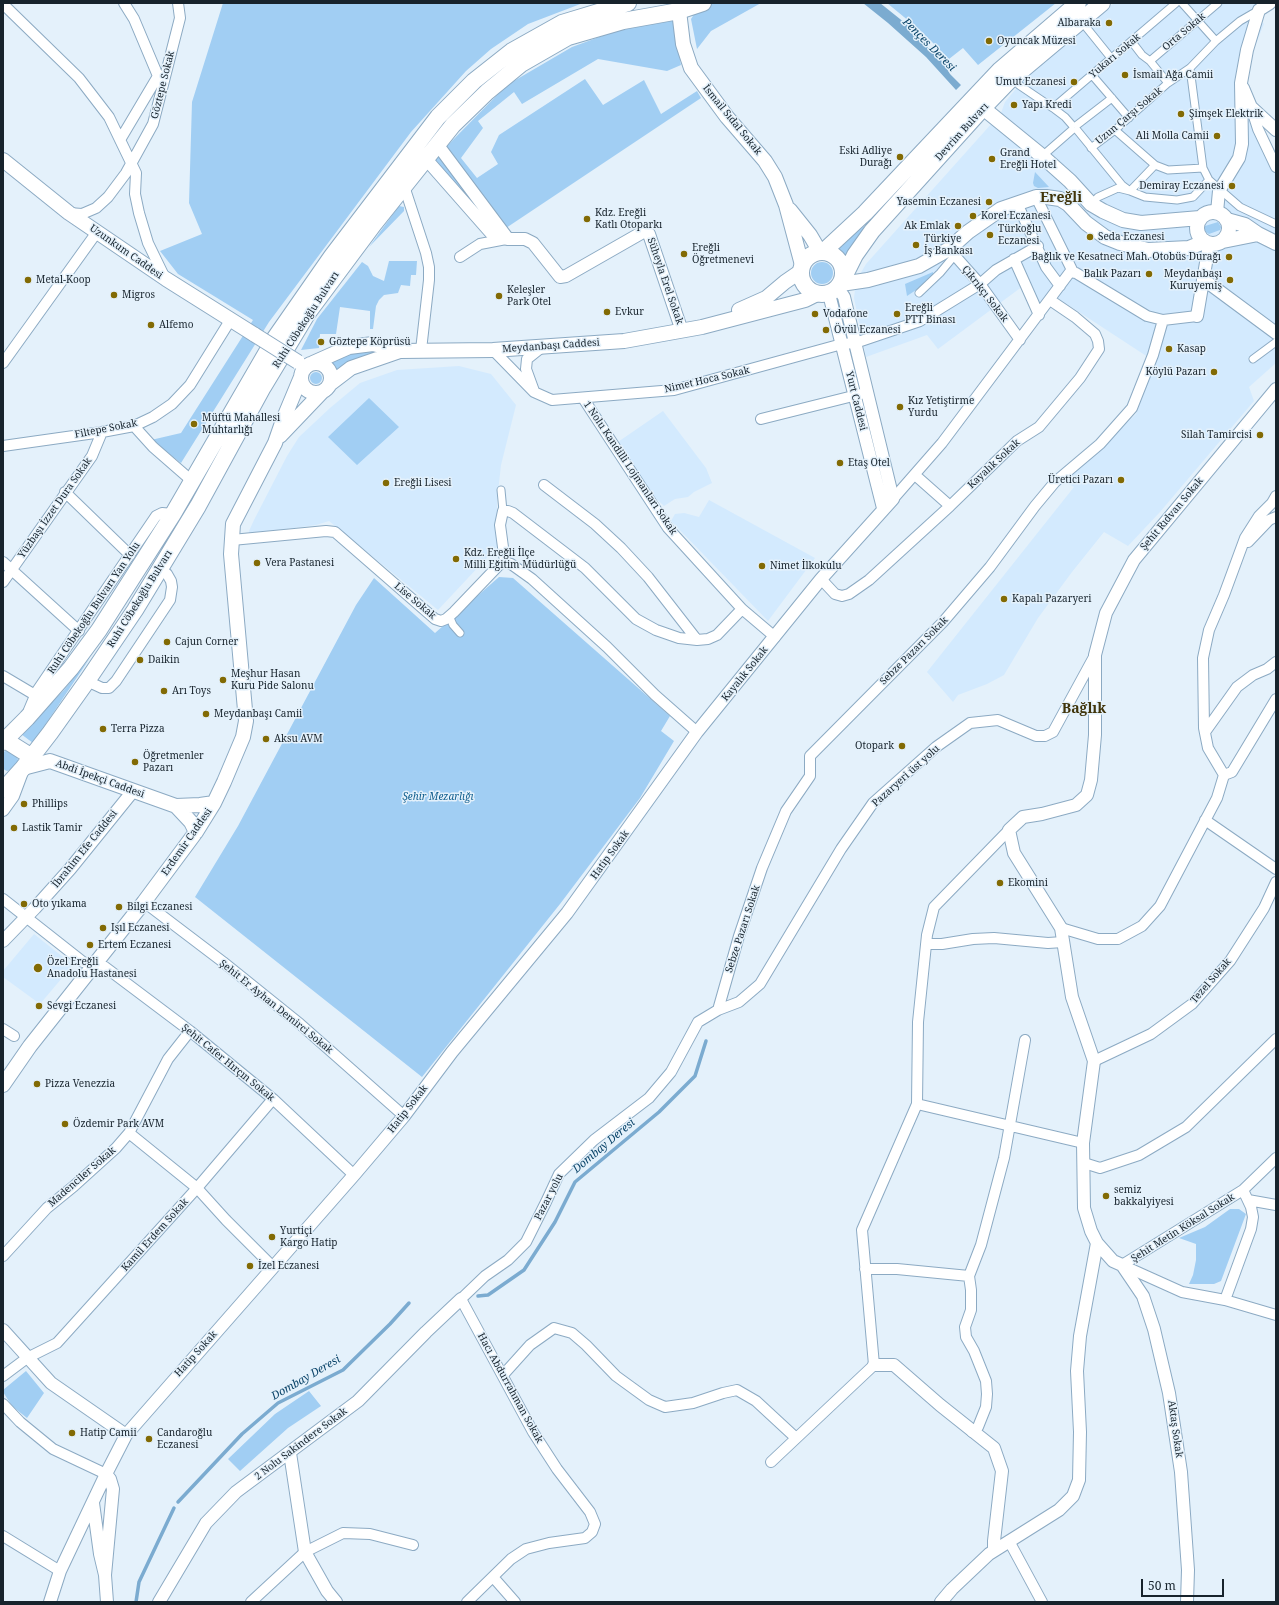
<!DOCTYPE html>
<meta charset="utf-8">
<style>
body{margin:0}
#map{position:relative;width:1279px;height:1605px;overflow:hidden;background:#e4f1fb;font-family:"Noto Serif",serif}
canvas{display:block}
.frame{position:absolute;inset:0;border:4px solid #17232c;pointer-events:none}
.scale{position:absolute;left:1141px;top:1579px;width:83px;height:18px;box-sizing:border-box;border:2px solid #17232c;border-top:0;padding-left:5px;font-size:12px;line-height:14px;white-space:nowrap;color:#17232c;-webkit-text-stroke:3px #e4f1fb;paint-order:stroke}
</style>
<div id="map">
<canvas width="1279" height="1605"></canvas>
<div class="frame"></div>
<div class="scale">50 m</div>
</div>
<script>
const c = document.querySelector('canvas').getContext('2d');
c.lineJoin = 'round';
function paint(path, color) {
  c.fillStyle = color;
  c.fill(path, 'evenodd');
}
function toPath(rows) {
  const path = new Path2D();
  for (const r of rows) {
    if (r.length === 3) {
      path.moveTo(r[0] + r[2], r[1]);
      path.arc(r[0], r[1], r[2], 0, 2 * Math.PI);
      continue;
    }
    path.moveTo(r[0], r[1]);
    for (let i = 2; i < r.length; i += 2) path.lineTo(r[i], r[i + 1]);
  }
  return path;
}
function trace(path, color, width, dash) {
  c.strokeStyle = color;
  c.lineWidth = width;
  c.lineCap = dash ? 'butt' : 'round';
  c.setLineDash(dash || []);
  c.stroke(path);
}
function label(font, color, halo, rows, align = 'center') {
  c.font = font + ' "Noto Serif",serif';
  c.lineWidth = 3;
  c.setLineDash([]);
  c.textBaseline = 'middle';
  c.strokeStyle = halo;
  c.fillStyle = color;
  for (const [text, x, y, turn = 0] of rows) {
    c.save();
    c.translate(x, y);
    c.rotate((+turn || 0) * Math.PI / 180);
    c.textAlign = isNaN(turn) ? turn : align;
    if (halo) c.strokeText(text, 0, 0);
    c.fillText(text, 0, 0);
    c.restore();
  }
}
const built = toPath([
 [1114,3,1259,3,1251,9,1264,24,1250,58,1246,90,1276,163,1276,363,1249,387,1254,401,1160,512,1128,546,1104,532,1072,572,1038,618,1004,675,987,684,958,695,953,702,927,672,1074,487,1064,482,1136,414,1154,361,1050,293,1036,314,1023,286,938,349,927,335,866,357,854,298,856,281,866,264,1001,113,1005,102,1019,85,1019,79,1083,24,1086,27],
 [459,366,491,374,516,405,501,465,497,501,497,547,438,610,329,521,316,525,250,534,249,531,254,520,287,456,299,437,330,408,360,383,397,370],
 [663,411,706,468,712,483,694,492,688,497,675,499,664,506,652,495,615,444],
 [709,500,815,558,768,621,671,521,675,514,684,513,699,517],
 [34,934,73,965,40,1004,3,977,3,971]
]);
const green = toPath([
 [223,3,583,3,528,24,491,49,466,71,411,132,269,322,181,463,151,440,181,433,253,320,178,274,160,251,202,234,189,203,192,102],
 [714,3,761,3,711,31,697,49,691,19,698,8],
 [887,3,1056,3,978,65,963,48,949,59,921,31],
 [673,18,681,65,667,71,598,59,522,104,514,92,478,121,483,128,461,158,477,178,498,164,491,152,499,135,585,79,603,105,644,80,661,114,697,91,701,98,506,228,445,148,507,85,572,47,621,29],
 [438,153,493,226,433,160],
 [1035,172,1049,187,1038,188,1034,186,1033,183],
 [399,206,404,207,404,211,369,247],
 [1218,222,1221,227,1220,230,1209,234,1206,232,1204,228,1205,226],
 [864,226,865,228,847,257,838,248],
 [389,261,417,261,416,275,411,275,410,286,401,285,398,293,384,295,379,300,376,306,373,329,370,329,370,311,340,307,336,334,320,334,319,348,301,350,317,319,362,262,368,266,373,276,384,281],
 [822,273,11],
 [933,272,933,275,919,288,907,296,905,284],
 [364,352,385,352,336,372,327,361,341,356],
 [316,378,6],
 [369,398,399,427,357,465,328,437],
 [499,577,513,578,670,716,661,731,674,741,640,798,560,904,422,1077,195,897,238,826,356,605,374,578,435,633],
 [90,658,33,743,21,734,64,690],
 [8,750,17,756,18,760,18,764,11,770,7,771,3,769,3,752],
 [1230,1209,1239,1209,1246,1214,1221,1281,1214,1284,1189,1284,1193,1275,1196,1260,1196,1244,1179,1238,1205,1227],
 [26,1371,44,1393,27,1418,12,1406,3,1392,3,1390],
 [309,1391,321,1406,288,1428,240,1471,228,1459,275,1414]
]);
const water = toPath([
 [863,3,880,3,905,23,915,32,929,49,942,61,950,74,961,85,956,90,926,57,888,23]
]);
const stream = toPath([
 [478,1296,488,1295,524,1270,555,1222,575,1182,659,1112,695,1076,706,1041],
 [178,1502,242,1434,278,1403,343,1370,390,1324,409,1303],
 [136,1602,139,1582,174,1508]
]);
const pedestrian = toPath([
 [1182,3,1216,41],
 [1086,27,1111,58],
 [1132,42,1142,55,1150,61,1168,83],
 [1150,61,1218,3],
 [1190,68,1203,168,1209,180,1240,207,1276,224],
 [1092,75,1129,118],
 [1019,85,1053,108,1065,117,1072,125],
 [1053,108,1176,3],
 [1077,125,1112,98],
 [1077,130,1122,185,1130,191,1145,197,1177,200,1193,197,1209,180],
 [1115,130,1155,165,1168,170,1203,168],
 [1091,148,1115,130,1168,83,1190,68,1216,41,1240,21,1259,10],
 [1040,158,1072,130],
 [1091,204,1098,197,1118,188,1130,191,1155,165],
 [919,293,940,273,955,255],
 [1253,359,1276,342],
 [501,490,503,511],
 [453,614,450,618,453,625,460,633]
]);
const minor = toPath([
 [3,4,79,78,109,117,136,173,135,194,139,213,148,243,164,276],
 [1251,107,1258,129,1276,167],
 [120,140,158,76,134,19,124,3],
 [404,186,426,253,429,267,429,280,421,350],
 [1036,197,1073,272],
 [1017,203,1046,267,1060,286],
 [69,213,82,214,96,208,108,197,126,173,153,124,180,18,178,3],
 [949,249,980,284,1020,340],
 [460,257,480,244,506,239],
 [1014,259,1039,315],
 [493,350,534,392,552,400,674,390,842,344,855,343,920,321,980,284,996,270,1038,246],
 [3,363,97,232],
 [534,391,526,369,527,359,542,347],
 [583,398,668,528,742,609,775,637],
 [761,419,861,394],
 [134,426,153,447,192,481],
 [3,446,102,432,134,426,153,417,172,404,190,385,231,319],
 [915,475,950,506],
 [544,485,595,524,621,548,648,577,697,640],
 [65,492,130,555],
 [893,499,942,443,1070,272,1076,273,1147,316,1163,320,1197,316],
 [232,540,326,531,335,532,435,619,441,621,446,619,454,612,499,565,505,562,511,564,532,579,607,647,655,695,697,732],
 [1248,542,1269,520,1276,517],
 [3,562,79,631],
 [505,562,500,525,503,511,508,511,513,513,585,568,636,619,656,630,679,638,697,640,708,639,717,635,742,609],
 [821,579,835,594,842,596,849,594,869,580,950,506,1017,441,1039,427,1080,378,1099,349,1098,341,1095,334,1075,317,1050,300],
 [3,582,92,456,102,432],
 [3,676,35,695],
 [87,681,102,688,109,688,116,681,170,600,172,587,171,581,167,574,160,569],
 [29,710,37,691,156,516,162,513,173,514],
 [1205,732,1237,687,1253,675,1267,669,1276,662],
 [1224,775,1232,772,1276,699],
 [1205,820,1276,869],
 [3,899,83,962,105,967,190,1031,273,1099,354,1175],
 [144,902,223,962,300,1024,404,1116],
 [1061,928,1098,939,1118,939,1142,926,1160,906,1217,798,1224,775,1208,748,1204,728,1203,658,1209,630,1224,595,1245,538,1259,516,1272,503,1276,496],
 [926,944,942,944,973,939,994,938,1048,943,1063,942],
 [718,1010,739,936,762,868,786,811,810,776,810,756,943,622,990,567,1035,506,1055,482,1100,444,1132,408,1153,355,1163,320],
 [3,1029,14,1036],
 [1094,1061,1151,1034,1192,1004,1230,961,1264,908,1276,882],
 [917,1104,1083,1143],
 [129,1133,197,1188,226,1220,273,1267],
 [1084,1163,1100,1168,1139,1155,1186,1127,1276,1039],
 [1248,1200,1276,1205],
 [3,1256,47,1208,74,1186,116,1148,129,1133,168,1059,190,1031],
 [1122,1265,1243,1190,1276,1158],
 [1122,1265,1182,1292,1225,1300,1276,1315],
 [865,1269,897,1269,969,1276,981,1245,1004,1158,1025,1040],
 [969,1276,971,1290,971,1310,965,1327,966,1337,974,1351,986,1381,987,1394,986,1407,978,1427,972,1432],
 [1225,1300,1251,1229,1253,1217,1251,1207,1243,1190],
 [503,1375,530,1345,554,1328,572,1333,586,1345,616,1376,649,1400,665,1407,693,1403,723,1393,737,1390,756,1401,796,1438],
 [3,1376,27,1358,57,1343,197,1188,273,1099],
 [3,1404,20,1422,53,1449,106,1474],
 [771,1462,874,1365,862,1230,917,1104,918,1022,927,935,934,907,1009,830],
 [3,1536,60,1571],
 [1009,1541,1042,1602],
 [493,1577,515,1602],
 [251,1602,305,1552,343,1533,370,1534,413,1545],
 [467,1602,511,1559,526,1549,549,1543,585,1538,592,1532,595,1524,590,1512,557,1469,533,1432,461,1299,485,1276,508,1260,526,1242,546,1202,559,1174,594,1140,649,1098,671,1072,698,1022,718,1010,739,1002,760,984,841,849,873,803,936,747,970,723,998,720,1036,736,1045,736,1053,732,1095,655]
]);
const tertiary = toPath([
 [1259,10,1270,3],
 [1243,88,1251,107,1276,130],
 [437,144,508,239],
 [426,159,492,234,508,239,525,239,533,243,560,277,566,276,643,232,646,232,649,234,682,331],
 [1217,212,1219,191,1239,158,1242,144,1241,83,1247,50,1259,10],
 [1203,279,1276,333],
 [829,294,883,508],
 [1197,316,1209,245],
 [3,810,13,796,22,772],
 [3,941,35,908,70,869,133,791],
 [3,1330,51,1383,126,1435],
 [874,1365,894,1365,940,1405,994,1448,1002,1471,994,1541,994,1550],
 [290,1453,305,1552,327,1591,336,1602],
 [93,1503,100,1554,105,1575,107,1602],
 [105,1575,113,1489,110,1479,106,1474],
 [50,1602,60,1571,106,1474,126,1435,354,1175,404,1116,452,1052,567,913,697,732,821,579,893,499,844,297,838,288],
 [159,1602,206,1523,236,1492,358,1401,426,1332,461,1299],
 [941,1602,952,1589,989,1554,1059,1510,1073,1496,1079,1480,1080,1432,1077,1371,1080,1336,1097,1243],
 [1187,1602,1188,1570,1181,1472,1169,1393,1154,1329,1143,1296,1122,1265,1113,1261,1097,1243,1091,1231,1084,1208,1083,1143,1094,1061,1072,997,1061,928,1014,853,1009,830,1023,817,1042,814,1076,805,1087,795,1091,780,1095,735,1095,655,1106,613,1134,560,1276,389]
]);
const secondary = toPath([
 [679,11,683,44,691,68,727,117,765,161,775,177,786,205,802,265],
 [983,108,1042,156,1070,181,1091,204,1103,211,1123,220,1141,223,1200,218],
 [3,160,69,213,166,279,255,335],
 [790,210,810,235,820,252],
 [1213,228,16],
 [1227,220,1245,225,1258,234,1276,243],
 [1223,241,1258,234],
 [841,284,868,280,919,266,949,249,968,232,1001,209,1036,197,1046,197,1060,199,1068,204,1086,223,1105,237,1120,243,1148,250,1189,248,1204,242],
 [739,310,766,298,785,282,801,271],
 [313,363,349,347,373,344,400,351,493,350,624,341,702,327,805,300,817,294],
 [316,378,15],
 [330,384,351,368,400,351],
 [280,436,322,392],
 [23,768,50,761,176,806,200,805,214,803],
 [176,806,191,822,196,832],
 [3,1085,30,1046,144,902,196,832,214,803,224,782,243,737,246,721,231,554,233,524,275,443,283,420,301,377]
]);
const primary = toPath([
 [822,273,21],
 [823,252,865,213,1000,70,1078,3],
 [843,279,855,255,872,231,983,108,1009,81,1102,3],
 [5,740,32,757],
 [3,742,27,718,71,668,99,630,173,514,275,338,332,256,438,117,474,81,512,51,562,23,628,3],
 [3,790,23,768,50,733,87,681,135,610,198,506,263,387,307,314,374,224,453,125,487,92,521,64,568,37,623,21,679,11,703,3]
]);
const secondaryBridge = toPath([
 [255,335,298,362]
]);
const markers = [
 [1109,23,4,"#826a04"],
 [989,41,4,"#826a04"],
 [1125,75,4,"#826a04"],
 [1074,82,4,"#826a04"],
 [1014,105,4,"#826a04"],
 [1181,114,4,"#826a04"],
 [1217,136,4,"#826a04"],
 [900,157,4,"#826a04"],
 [992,159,4,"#826a04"],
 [1232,186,4,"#826a04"],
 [989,202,4,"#826a04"],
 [973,216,4,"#826a04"],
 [587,219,4,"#826a04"],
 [958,226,4,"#826a04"],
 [990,235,4,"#826a04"],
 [1090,237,4,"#826a04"],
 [916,245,4,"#826a04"],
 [684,254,4,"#826a04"],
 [1229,257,4,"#826a04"],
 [1149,274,4,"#826a04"],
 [28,280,4,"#826a04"],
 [1230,280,4,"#826a04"],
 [114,295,4,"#826a04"],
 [499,296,4,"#826a04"],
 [607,312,4,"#826a04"],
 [815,314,4,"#826a04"],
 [897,314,4,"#826a04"],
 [151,325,4,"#826a04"],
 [826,330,4,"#826a04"],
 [321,342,4,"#826a04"],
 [1169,349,4,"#826a04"],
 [1214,372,4,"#826a04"],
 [900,407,4,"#826a04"],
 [194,424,4,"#826a04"],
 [1260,435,4,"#826a04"],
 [840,463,4,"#826a04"],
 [1121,480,4,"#826a04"],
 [386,483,4,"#826a04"],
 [456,559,4,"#826a04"],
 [257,563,4,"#826a04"],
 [762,566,4,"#826a04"],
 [1004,599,4,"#826a04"],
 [167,642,4,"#826a04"],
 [140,660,4,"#826a04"],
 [223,680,4,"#826a04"],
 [164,691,4,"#826a04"],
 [206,714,4,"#826a04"],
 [103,729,4,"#826a04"],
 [266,739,4,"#826a04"],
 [902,746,4,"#826a04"],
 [135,762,4,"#826a04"],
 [24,804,4,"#826a04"],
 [14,828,4,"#826a04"],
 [1000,883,4,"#826a04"],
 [24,904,4,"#826a04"],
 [119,907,4,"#826a04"],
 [103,928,4,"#826a04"],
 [90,945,4,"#826a04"],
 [38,968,5,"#826a04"],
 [39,1006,4,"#826a04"],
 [37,1084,4,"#826a04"],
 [65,1124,4,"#826a04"],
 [1106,1196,4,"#826a04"],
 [272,1237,4,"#826a04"],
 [250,1266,4,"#826a04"],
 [72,1433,4,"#826a04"],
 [149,1439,4,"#826a04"]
];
const poiNames = [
 ["Albaraka",1101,23,"right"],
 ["Oyuncak Müzesi",997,41],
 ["İsmail Ağa Camii",1133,75],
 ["Umut Eczanesi",1066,82,"right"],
 ["Yapı Kredi",1022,105],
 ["Şimşek Elektrik",1189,114],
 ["Ali Molla Camii",1209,136,"right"],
 ["Eski Adliye",892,151,"right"],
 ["Durağı",892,163,"right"],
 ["Grand",1000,153],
 ["Ereğli Hotel",1000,165],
 ["Demiray Eczanesi",1224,186,"right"],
 ["Yasemin Eczanesi",981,202,"right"],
 ["Kdz. Ereğli",595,213],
 ["Katlı Otoparkı",595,225],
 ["Korel Eczanesi",981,216],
 ["Ak Emlak",950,226,"right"],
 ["Türkoğlu",998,229],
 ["Eczanesi",998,241],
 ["Seda Eczanesi",1098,237],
 ["Türkiye",924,239],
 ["İş Bankası",924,251],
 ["Ereğli",692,248],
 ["Öğretmenevi",692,260],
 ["Bağlık ve Kesatneci Mah. Otobüs Durağı",1221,257,"right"],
 ["Balık Pazarı",1141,274,"right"],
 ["Meydanbaşı",1222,274,"right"],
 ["Kuruyemiş",1222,286,"right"],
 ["Metal-Koop",36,280],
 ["Keleşler",507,290],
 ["Park Otel",507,302],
 ["Migros",122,295],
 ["Ereğli",905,308],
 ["PTT Binası",905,320],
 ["Evkur",615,312],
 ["Vodafone",823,314],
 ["Alfemo",159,325],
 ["Övül Eczanesi",834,330],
 ["Göztepe Köprüsü",329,342],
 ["Kasap",1177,349],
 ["Köylü Pazarı",1206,372,"right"],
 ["Kız Yetiştirme",908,401],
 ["Yurdu",908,413],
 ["Müftü Mahallesi",202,418],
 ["Muhtarlığı",202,430],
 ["Silah Tamircisi",1252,435,"right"],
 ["Etaş Otel",848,463],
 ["Üretici Pazarı",1113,480,"right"],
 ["Ereğli Lisesi",394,483],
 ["Kdz. Ereğli İlçe",464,553],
 ["Milli Eğitim Müdürlüğü",464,565],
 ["Vera Pastanesi",265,563],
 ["Nimet İlkokulu",770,566],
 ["Kapalı Pazaryeri",1012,599],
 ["Cajun Corner",175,642],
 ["Daikin",148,660],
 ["Meşhur Hasan",231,674],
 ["Kuru Pide Salonu",231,686],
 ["Arı Toys",172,691],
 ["Meydanbaşı Camii",214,714],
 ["Terra Pizza",111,729],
 ["Aksu AVM",274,739],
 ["Otopark",894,746,"right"],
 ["Öğretmenler",143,756],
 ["Pazarı",143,768],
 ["Phillips",32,804],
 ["Lastik Tamir",22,828],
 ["Ekomini",1008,883],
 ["Oto yıkama",32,904],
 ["Bilgi Eczanesi",127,907],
 ["Işıl Eczanesi",111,928],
 ["Ertem Eczanesi",98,945],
 ["Özel Ereğli",47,962],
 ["Anadolu Hastanesi",47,974],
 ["Sevgi Eczanesi",47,1006],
 ["Pizza Venezzia",45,1084],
 ["Özdemir Park AVM",73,1124],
 ["semiz",1114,1190],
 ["bakkalyiyesi",1114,1202],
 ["Yurtiçi",280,1231],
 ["Kargo Hatip",280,1243],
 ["İzel Eczanesi",258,1266],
 ["Hatip Camii",80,1433],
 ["Candaroğlu",157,1433],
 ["Eczanesi",157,1445]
];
const streetNames = [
 ["Orta Sokak",1184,32,-40],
 ["Yukarı Sokak",1115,56,-40],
 ["Göztepe Sokak",163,85,-76],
 ["Uzun Çarşı Sokak",1129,116,-40],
 ["İsmail Sıdal Sokak",732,120,51],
 ["Devrim Bulvarı",962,132,-48],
 ["Uzunkum Caddesi",126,252,35],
 ["Süheyla Erel Sokak",665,281,71],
 ["Çıkrıkçı Sokak",985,294,52],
 ["Ruhi Cöbekoğlu Bulvarı",306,320,-57],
 ["Meydanbaşı Caddesi",551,346,-4],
 ["Nimet Hoca Sokak",707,380,-13],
 ["Yurt Caddesi",856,401,76],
 ["Filtepe Sokak",106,429,-11],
 ["Kayalık Sokak",994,464,-43],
 ["1 Nolu Kandilli Lojmanları Sokak",630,468,56],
 ["Yüzbaşı İzzet Dura Sokak",55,508,-55],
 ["Şehit Rıdvan Sokak",1172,514,-50],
 ["Ruhi Cöbekoğlu Bulvarı",140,599,-58],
 ["Lise Sokak",415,601,40],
 ["Ruhi Cöbekoğlu Bulvarı Yan Yolu",94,608,-56],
 ["Sebze Pazarı Sokak",914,651,-45],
 ["Kayalık Sokak",745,674,-51],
 ["Pazaryeri üst yolu",906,776,-42],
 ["Abdi İpekçi Caddesi",100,779,20],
 ["Erdemir Caddesi",187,842,-55],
 ["İbrahim Efe Caddesi",85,849,-51],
 ["Hatip Sokak",610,855,-54],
 ["Sebze Pazarı Sokak",743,929,-72],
 ["Tezel Sokak",1211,981,-49],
 ["Şehit Er Ayhan Demirci Sokak",276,1007,39],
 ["Şehit Cafer Hırçın Sokak",228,1063,39],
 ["Hatip Sokak",408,1109,-52],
 ["Madenciler Sokak",82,1177,-41],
 ["Pazar yolu",549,1197,-63],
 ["Şehit Metin Köksal Sokak",1183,1228,-32],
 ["Kamil Erdem Sokak",155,1235,-48],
 ["Hatip Sokak",196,1354,-48],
 ["Hacı Abdurrahman Sokak",510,1388,61],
 ["Aktaş Sokak",1175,1429,82],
 ["2 Nolu Sakindere Sokak",301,1444,-37]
];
const parkNames = [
 ["Şehir Mezarlığı",438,797]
];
const waterNames = [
 ["Pençes Deresi",929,45,45],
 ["Dombay Deresi",604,1146,-40],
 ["Dombay Deresi",306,1378,-30]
];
const districtNames = [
 ["Ereğli",1061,198],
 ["Bağlık",1084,709]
];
paint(built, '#d3eafe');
paint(green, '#a1cef3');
paint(water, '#7babd0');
trace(stream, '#7babd0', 3.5);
trace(pedestrian, '#8caac3', 9);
trace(minor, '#8caac3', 12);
trace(tertiary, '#8caac3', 14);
trace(secondary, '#8caac3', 16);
trace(primary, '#8caac3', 18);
trace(pedestrian, '#fff', 7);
trace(minor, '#fff', 10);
trace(tertiary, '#fff', 12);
trace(secondary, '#fff', 14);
trace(primary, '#fff', 16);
trace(secondaryBridge, '#8caac3', 16, []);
trace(secondaryBridge, '#fff', 14);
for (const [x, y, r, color] of markers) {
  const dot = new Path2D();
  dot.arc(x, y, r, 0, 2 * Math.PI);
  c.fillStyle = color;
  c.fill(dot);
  trace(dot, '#e4f1fb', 1.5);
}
label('10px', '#17232c', '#e4f1fb', poiNames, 'left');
label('10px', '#17232c', '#e4f1fb', streetNames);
label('italic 10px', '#0f5d8d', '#e4f1fb', parkNames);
label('italic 11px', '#094368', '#e4f1fb', waterNames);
label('bold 14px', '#40340a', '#e4f1fb', districtNames);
</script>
